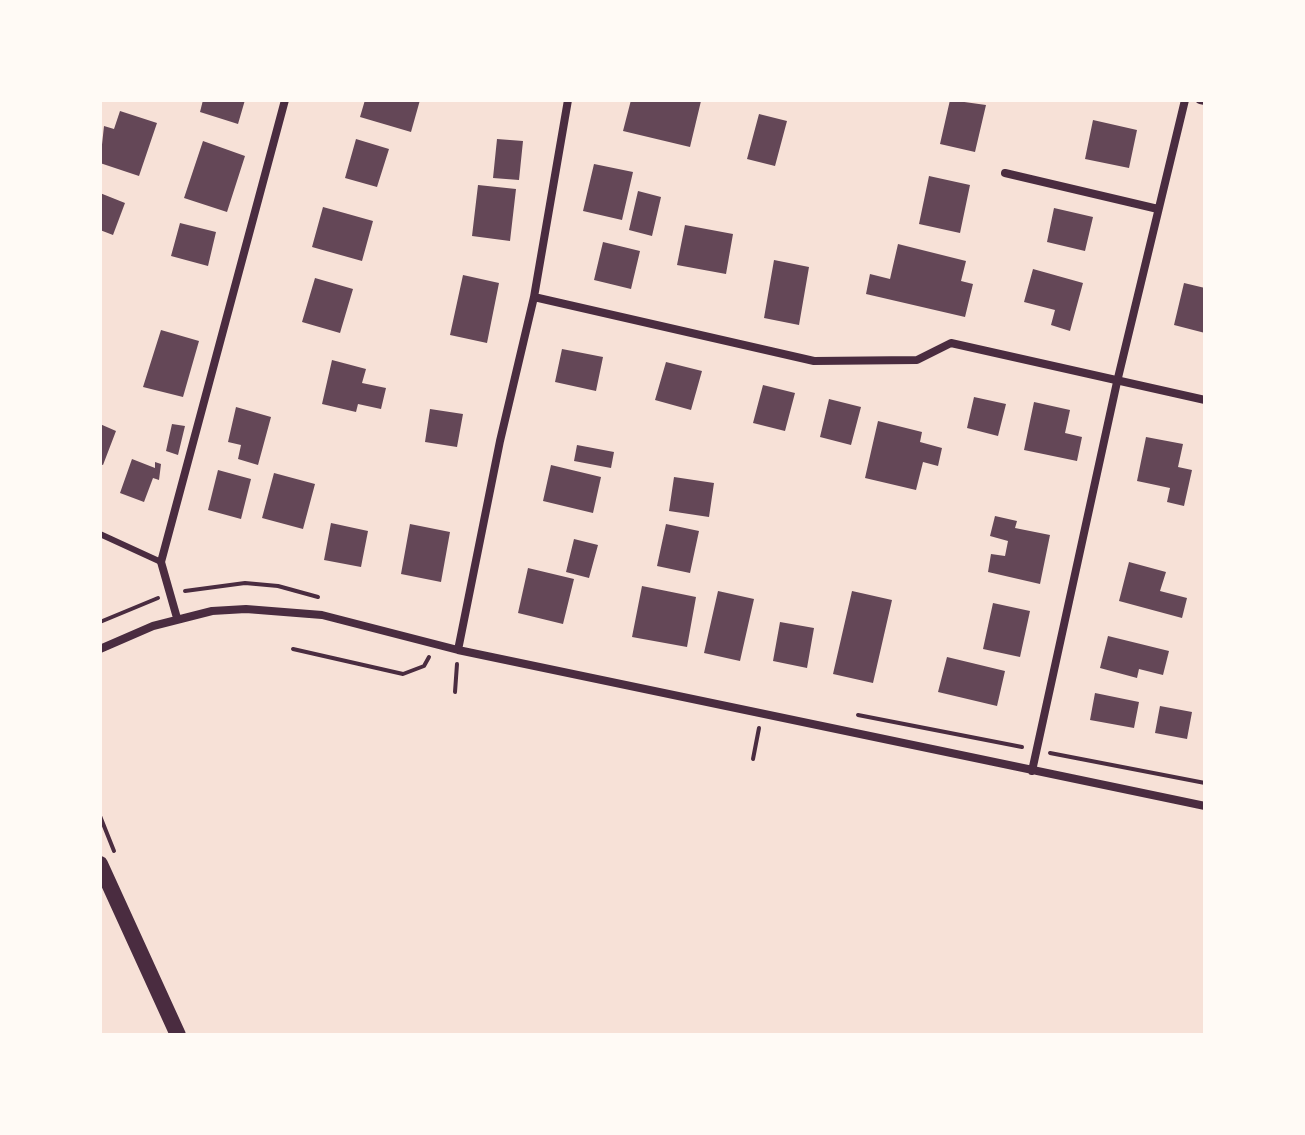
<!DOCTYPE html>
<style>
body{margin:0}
#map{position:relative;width:1305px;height:1135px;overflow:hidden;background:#f7e1d7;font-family:Quicksand,sans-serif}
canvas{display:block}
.frame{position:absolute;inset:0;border:102px solid #fffaf5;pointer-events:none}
</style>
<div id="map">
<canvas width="1305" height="1135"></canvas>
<div class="frame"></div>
</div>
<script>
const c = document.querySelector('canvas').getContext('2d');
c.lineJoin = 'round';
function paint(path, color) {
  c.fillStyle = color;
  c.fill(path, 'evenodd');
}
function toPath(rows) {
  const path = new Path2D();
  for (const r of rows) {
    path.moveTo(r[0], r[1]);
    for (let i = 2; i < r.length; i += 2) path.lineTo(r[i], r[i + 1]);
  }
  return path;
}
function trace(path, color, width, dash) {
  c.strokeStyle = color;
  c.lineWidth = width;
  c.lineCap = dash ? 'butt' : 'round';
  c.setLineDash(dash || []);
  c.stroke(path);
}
const building = toPath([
 [203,100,245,100,238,124,200,112],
 [365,100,420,100,411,132,360,117],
 [631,100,701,101,690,147,623,131],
 [950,100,986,105,975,152,940,144],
 [120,111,157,123,139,176,100,163,104,126,114,129],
 [759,114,787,121,775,166,747,159],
 [1093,120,1137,130,1129,168,1085,159],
 [356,139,389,149,377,187,345,178],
 [497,139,523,141,519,180,493,178],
 [203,141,245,156,227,212,184,198],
 [594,164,633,172,622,220,583,211],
 [929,176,970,185,960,233,919,224],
 [478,185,516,189,510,241,472,236],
 [638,191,661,197,652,236,629,230],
 [100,193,125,203,113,235,100,230],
 [323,207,373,221,362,261,312,247],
 [1054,208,1093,217,1085,251,1047,242],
 [180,223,216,232,208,266,171,256],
 [685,225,733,234,726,274,677,265],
 [603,242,640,251,631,289,594,280],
 [898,244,966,261,961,281,973,284,965,317,866,294,870,274,890,279],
 [774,260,809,267,799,325,764,318],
 [1033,269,1083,283,1070,331,1051,325,1055,310,1024,302],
 [463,275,499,283,487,343,450,335],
 [315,278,353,289,340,333,302,322],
 [1184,283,1205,288,1205,333,1174,325],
 [161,330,199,341,183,397,143,387],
 [562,349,603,357,596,391,555,382],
 [332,360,366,369,362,383,386,388,381,409,358,404,356,412,322,404],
 [666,362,702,371,691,410,655,400],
 [763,385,795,393,785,431,753,423],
 [974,397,1006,404,998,436,967,428],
 [829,399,861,407,851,445,820,437],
 [1034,402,1070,410,1065,433,1082,437,1077,461,1024,450],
 [236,407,271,417,258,465,238,459,241,445,228,442],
 [430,409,463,414,457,447,425,442],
 [878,421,922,432,920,442,942,448,938,466,923,462,916,490,865,478],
 [100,424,116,431,103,465,100,464],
 [172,424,185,426,178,455,166,451],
 [1146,437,1183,444,1178,467,1192,470,1184,506,1167,502,1170,488,1137,481],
 [577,445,614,452,611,468,574,461],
 [132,459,155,468,155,462,161,464,159,480,153,478,144,502,120,493],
 [551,465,601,477,593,513,543,501],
 [218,470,251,479,241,519,208,510],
 [274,473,315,484,303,529,262,518],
 [674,477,714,483,709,517,669,511],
 [995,516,1017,521,1015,528,1050,535,1040,584,988,572,991,554,1005,556,1008,541,990,536],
 [331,523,368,531,361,567,324,560],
 [410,524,450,532,441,582,401,574],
 [666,524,699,531,690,573,657,566],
 [574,539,598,545,589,578,566,572],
 [1129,562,1166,572,1160,591,1187,598,1182,618,1119,601],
 [528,568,574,579,563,624,518,613],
 [642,586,696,597,687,647,632,637],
 [718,591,754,599,740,661,704,653],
 [852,591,892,600,873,683,833,674],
 [993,603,1030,611,1020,657,983,649],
 [780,622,814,628,807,668,773,661],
 [1108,636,1169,651,1163,675,1139,669,1137,678,1100,668],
 [947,657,1005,671,997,706,938,692],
 [1095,693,1139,702,1134,728,1090,720],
 [1160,706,1192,712,1187,739,1155,733]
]);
const path = toPath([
 [185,591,245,583,278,586,318,597],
 [100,622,158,598],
 [293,649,403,674,424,666,429,657],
 [455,692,457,664],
 [858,715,1022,747],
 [1050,753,1205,783],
 [753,759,759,728],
 [100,816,114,851]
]);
const service = toPath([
 [100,534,161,562]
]);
const minor = toPath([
 [1200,100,1205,101],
 [1005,173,1158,209],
 [534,297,814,361,917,360,951,343,1205,400],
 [177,618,161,562,285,100],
 [100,649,153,626,212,611,246,609,322,615,458,650,1205,806],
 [458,650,500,441,534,297,568,100],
 [1032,771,1117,382,1185,100]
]);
const secondary = toPath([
 [100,864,178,1035]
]);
paint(building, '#644757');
trace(path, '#4a2c40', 4);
trace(service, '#4a2c40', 6);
trace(minor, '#4a2c40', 8);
trace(secondary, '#4a2c40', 16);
</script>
